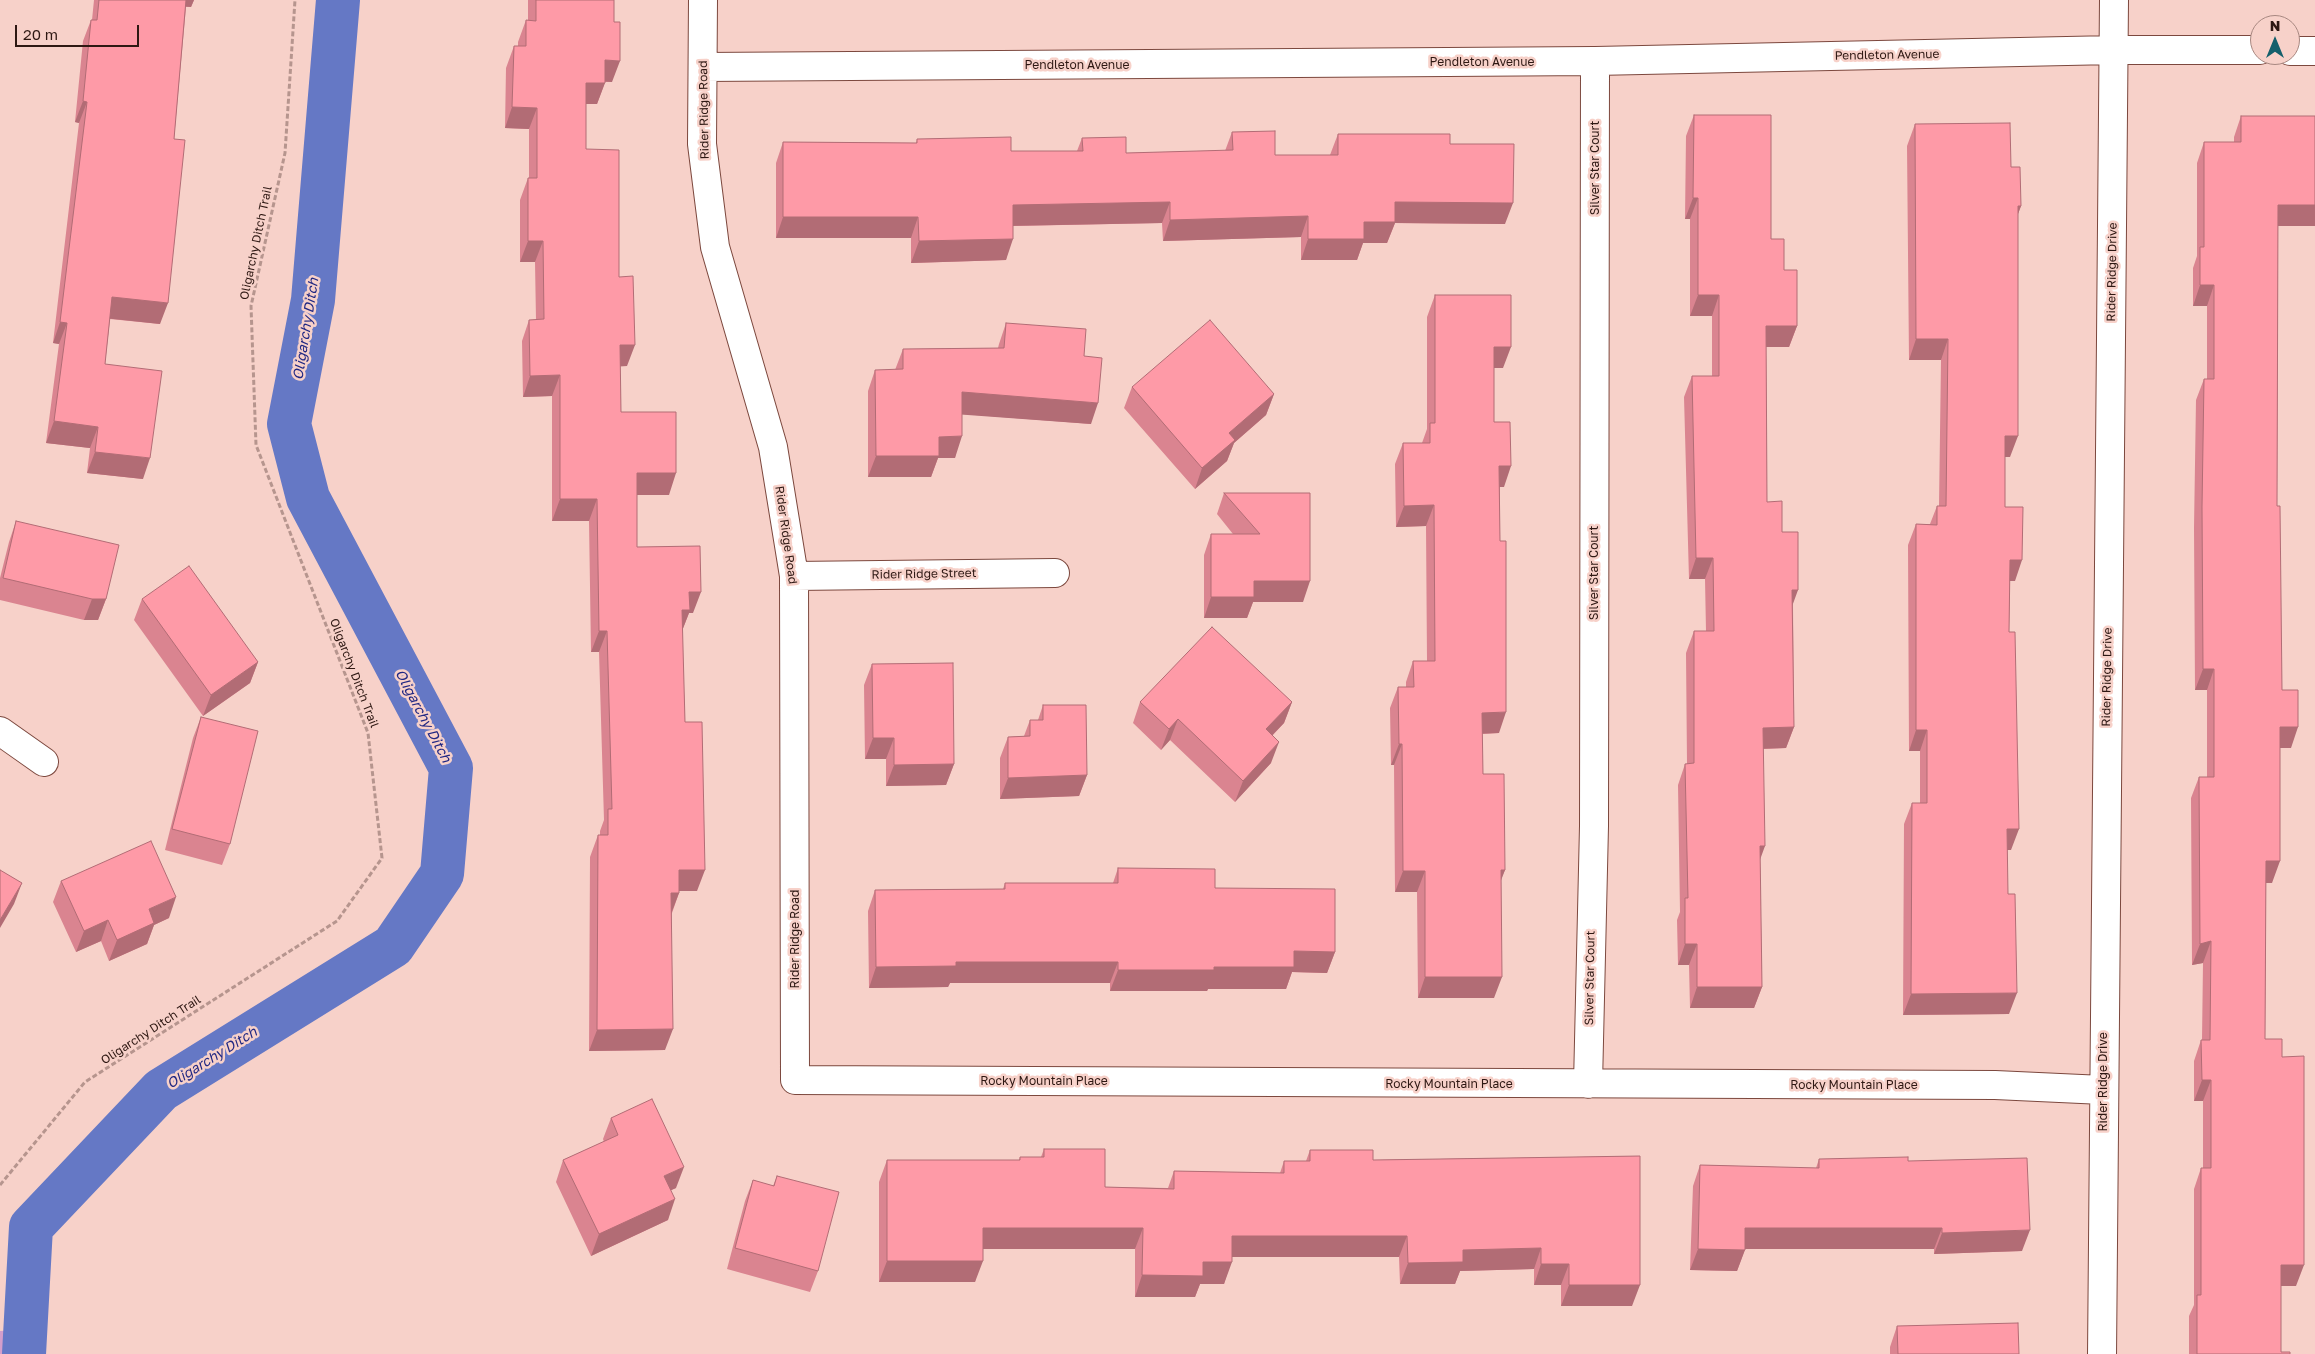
<!DOCTYPE html>
<style>
body{margin:0}
#map{position:relative;width:2315px;height:1354px;overflow:hidden;background:#f7d1c9;font-family:"Golos Text",sans-serif}
canvas{display:block}
.north{position:absolute;left:2250px;top:15px;width:50px;height:50px;box-sizing:border-box;background:#f7d1c9;border:1px solid #a78780;border-radius:50%;rotate:0deg;font-size:14px;font-weight:700;line-height:20px;text-align:center;color:#2e1813}
.north::after{content:'';display:block;margin:auto;width:18px;height:22px;background:#14606c;clip-path:polygon(50% 0,100% 100%,50% 72%,0 100%)}
.scale{position:absolute;left:15px;top:25px;width:124px;height:22px;box-sizing:border-box;border:2px solid #2e1813;border-top:0;padding-left:6px;font-size:15px;line-height:18px;white-space:nowrap;color:#2e1813;-webkit-text-stroke:4px #f7d1c9;paint-order:stroke}
</style>
<div id="map">
<canvas width="2315" height="1354"></canvas>
<div class="north">N</div>
<div class="scale">20 m</div>
</div>
<script>
const c = document.querySelector('canvas').getContext('2d');
c.lineJoin = 'round';
function paint(path, color) {
  c.fillStyle = color;
  c.fill(path, 'evenodd');
}
function toPath(rows) {
  const path = new Path2D();
  for (const r of rows) {
    path.moveTo(r[0], r[1]);
    for (let i = 2; i < r.length; i += 2) path.lineTo(r[i], r[i + 1]);
  }
  return path;
}
function trace(path, color, width, dash) {
  c.strokeStyle = color;
  c.lineWidth = width;
  c.lineCap = dash ? 'butt' : 'round';
  c.setLineDash(dash || []);
  c.stroke(path);
}
function label(font, color, halo, rows, align = 'center') {
  c.font = font + ' "Golos Text",sans-serif';
  c.lineWidth = 5;
  c.setLineDash([]);
  c.textBaseline = 'middle';
  c.strokeStyle = halo;
  c.fillStyle = color;
  for (const [text, x, y, turn = 0] of rows) {
    c.save();
    c.translate(x, y);
    c.rotate((+turn || 0) * Math.PI / 180);
    c.textAlign = isNaN(turn) ? turn : align;
    if (halo) c.strokeText(text, 0, 0);
    c.fillText(text, 0, 0);
    c.restore();
  }
}
const green = toPath([
 [24,1330,23,1354,0,1354,0,1331]
]);
const canal = toPath([
 [24,1354,31,1227,161,1090,393,946,442,874,451,768,308,498,289,424,313,300,338,0]
]);
const path = toPath([
 [0,1185,85,1082,337,921,382,858,368,733,256,445,251,306,285,153,295,0]
]);
const minor = toPath([
 [703,0,702,144,715,247,773,447,794,576,795,1080,1995,1085,2103,1090],
 [2290,51,2315,51],
 [703,67,1595,61,2114,50,2260,50],
 [794,576,1055,573],
 [0,731,44,762],
 [1588,1084,1594,826,1595,61],
 [2102,1354,2114,0]
]);
const wall = toPath([
 [94,0,194,0,191,7,186,7,174,139,160,324,110,319,105,364,143,479,87,473,90,448,46,443,59,344,53,343,79,123,75,122,83,41,91,20,92,20],
 [528,0,614,0,612,82,605,82,597,104,586,104,586,149,619,277,627,366,620,366,621,412,669,495,637,495,637,547,693,613,689,613,682,631,685,722,697,891,679,891,679,893,672,913,665,1050,589,1051,590,857,598,835,600,835,600,831,604,820,599,652,591,652,589,521,552,521,552,396,523,397,522,341,529,320,536,320,535,262,520,262,520,200,528,178,529,178,529,129,505,128,506,68,514,46,518,46,518,42,526,20,528,20],
 [1694,115,1771,239,1784,270,1797,326,1789,347,1766,347,1767,502,1782,532,1793,606,1794,727,1786,748,1763,749,1760,859,1762,987,1754,1008,1690,1008,1689,965,1678,965,1677,920,1680,912,1678,785,1685,764,1687,764,1686,653,1694,631,1706,631,1705,579,1689,579,1684,397,1692,376,1712,376,1712,316,1690,316,1690,219,1685,219,1686,136],
 [2241,116,2315,226,2278,226,2277,506,2282,690,2291,748,2280,748,2272,883,2266,883,2265,1039,2282,1057,2296,1286,2281,1286,2281,1352,2290,1354,2189,1354,2189,1316,2194,1305,2194,1189,2201,1168,2203,1168,2203,1101,2194,1101,2194,1061,2201,1040,2202,1040,2203,963,2192,965,2191,798,2199,777,2207,777,2207,690,2195,690,2194,528,2196,400,2204,379,2207,379,2207,306,2193,306,2193,268,2197,256,2197,163,2204,142,2234,142,2234,137],
 [1915,124,2011,167,2021,206,2018,214,2010,457,2005,457,2005,507,2015,581,2010,581,2009,632,2011,850,2007,850,2009,1014,1903,1015,1904,824,1912,803,1920,803,1920,751,1909,751,1908,545,1916,524,1930,524,1937,506,1939,506,1941,360,1909,360,1907,146],
 [1232,132,1275,155,1330,155,1338,134,1450,144,1505,224,1395,223,1387,243,1363,243,1357,260,1301,260,1301,237,1163,241,1162,223,1013,226,1006,260,911,263,911,238,776,238,776,163,783,142,916,143,917,139,1011,151,1077,151,1082,138,1126,153,1225,151],
 [1435,295,1503,368,1494,368,1494,422,1504,487,1500,487,1499,733,1482,734,1483,774,1505,870,1501,879,1494,998,1418,998,1417,892,1395,892,1394,765,1391,765,1390,708,1398,687,1406,687,1406,682,1413,661,1427,661,1426,526,1396,527,1395,464,1403,443,1422,443,1427,429,1427,317],
 [1006,323,1084,356,1091,424,962,414,955,458,938,458,931,477,868,477,868,391,875,370,895,370,903,349,998,348,999,344],
 [1132,387,1274,394,1266,415,1234,443,1227,461,1195,489,1124,408],
 [1224,493,1310,493,1303,602,1253,602,1247,618,1204,618,1204,555,1211,534,1233,534,1217,514],
 [16,521,106,599,98,620,84,620,0,600,0,578,9,542],
 [142,599,258,662,250,683,203,716,134,620],
 [872,664,954,764,946,785,886,786,886,759,865,759,864,685],
 [1140,702,1292,702,1284,723,1272,736,1271,763,1235,802,1170,740,1161,750,1133,723],
 [1043,705,1087,775,1079,796,1000,799,1000,758,1008,737,1024,736,1030,720,1038,720],
 [201,717,230,844,222,865,165,850,193,738],
 [1118,868,1215,888,1335,952,1327,973,1292,972,1286,989,1208,989,1207,991,1110,991,1110,983,950,983,948,987,869,988,868,911,875,890,1003,889,1005,883,1113,883],
 [61,881,169,918,154,925,147,944,109,961,101,941,76,952,53,902],
 [611,1118,676,1188,671,1190,668,1220,591,1256,556,1182,563,1160,604,1142,603,1139],
 [1044,1149,1105,1187,1168,1188,1174,1171,1280,1173,1284,1161,1306,1161,1310,1150,1373,1160,1640,1156,1632,1306,1561,1306,1561,1285,1534,1285,1534,1269,1460,1271,1455,1284,1400,1284,1399,1257,1232,1257,1224,1284,1200,1284,1195,1297,1135,1297,1135,1249,983,1249,975,1282,879,1282,879,1182,887,1160,1019,1160,1020,1157,1041,1157],
 [1819,1159,1908,1161,2022,1251,1934,1254,1934,1249,1745,1249,1737,1271,1690,1270,1693,1186,1700,1165,1816,1168],
 [777,1176,818,1271,810,1292,727,1269,745,1201,753,1180,773,1186],
 [1897,1326,2019,1354,1890,1354,1890,1347]
]);
const shadedWall = toPath([
 [182,0,194,0,191,7,180,6],
 [605,60,620,61,612,82,597,81],
 [586,83,605,83,597,104,578,104],
 [83,101,87,102,79,123,75,122],
 [512,107,537,108,529,129,505,128],
 [1693,198,1698,198,1690,219,1685,219],
 [1170,202,1162,223,1005,226,1013,205],
 [1395,202,1513,203,1505,224,1395,223,1387,243,1363,243,1357,260,1301,260,1308,239,1364,222],
 [2278,205,2315,205,2315,226,2271,226],
 [2018,206,2021,206,2013,227],
 [1308,216,1301,237,1163,241,1170,220],
 [783,217,918,217,911,238,776,238],
 [1013,239,1006,260,911,263,919,241],
 [528,241,543,241,535,262,520,262],
 [2200,285,2214,285,2207,306,2193,306],
 [1698,295,1719,295,1712,316,1690,316],
 [112,297,168,303,160,324,104,318],
 [60,322,67,323,59,344,53,343],
 [1766,326,1797,326,1789,347,1759,347],
 [1916,339,1948,339,1941,360,1909,360],
 [620,345,635,345,627,366,612,367],
 [1494,347,1511,347,1503,368,1486,368],
 [560,375,552,396,523,397,530,376],
 [962,392,1098,403,1091,424,954,414],
 [1274,394,1266,415,1234,443,1227,461,1195,489,1202,468,1229,433],
 [54,421,98,427,90,448,46,443],
 [962,436,955,458,938,458,931,477,868,477,876,456,939,437],
 [2005,436,2018,436,2010,457,1998,457],
 [95,452,150,458,143,479,87,473],
 [1499,466,1511,466,1504,487,1492,487],
 [637,473,676,473,669,495,630,495],
 [560,499,597,499,589,521,552,521],
 [1434,505,1426,526,1396,527,1404,506],
 [1696,558,1713,558,1705,579,1689,579],
 [2010,560,2022,560,2015,581,2003,581],
 [1254,581,1310,581,1303,602,1253,602,1247,618,1204,618,1211,597],
 [1792,590,1798,590,1790,612],
 [689,592,701,592,693,613,689,613,682,631,674,631],
 [92,599,106,599,98,620,84,620],
 [599,631,607,631,599,652,591,652],
 [258,662,250,683,203,716,211,695],
 [2203,669,2214,669,2207,690,2195,690],
 [1292,702,1284,723,1258,750,1266,729],
 [1506,712,1499,733,1474,734,1482,713],
 [1178,719,1170,740,1161,750,1169,729],
 [1794,727,1786,748,1755,749,1763,728],
 [2280,727,2298,727,2291,748,2272,748],
 [1916,730,1927,730,1920,751,1909,751],
 [873,738,894,738,886,759,865,759],
 [1279,742,1271,763,1235,802,1243,781],
 [1399,744,1402,744,1394,765,1391,765],
 [954,764,946,785,886,786,894,765],
 [1087,775,1079,796,1000,799,1008,778],
 [2007,829,2019,829,2011,850,1999,850],
 [1760,846,1765,846,1757,868],
 [2266,861,2280,861,2272,883,2258,883],
 [679,870,705,870,697,891,672,891],
 [1501,870,1505,870,1497,891],
 [1403,871,1425,871,1417,892,1395,892],
 [22,883,14,904,0,928,0,920],
 [671,893,679,893,671,914],
 [176,897,169,918,154,925,147,944,109,961,117,940,149,909],
 [108,920,101,941,76,952,84,931],
 [2211,941,2203,963,2192,965,2200,944],
 [1685,944,1697,944,1689,965,1678,965],
 [1294,951,1335,952,1327,973,1292,972,1286,989,1208,989,1207,991,1110,991,1118,970,1214,967],
 [956,962,1118,962,1110,983,950,983,948,987,869,988,876,967],
 [1425,977,1502,977,1494,998,1418,998],
 [1697,987,1762,987,1754,1008,1690,1008],
 [2017,993,2009,1014,1903,1015,1911,994],
 [673,1029,665,1050,589,1051,597,1030],
 [2202,1080,2211,1080,2203,1101,2194,1101],
 [684,1167,676,1188,656,1197,664,1176],
 [675,1199,668,1220,591,1256,599,1234],
 [983,1228,1143,1228,1135,1249,975,1249],
 [1745,1228,1942,1228,1934,1249,1737,1249],
 [2030,1230,2022,1251,1934,1254,1942,1233],
 [1232,1236,1407,1236,1399,1257,1224,1257],
 [1541,1248,1534,1269,1460,1271,1455,1284,1400,1284,1408,1263,1463,1250],
 [1698,1249,1745,1250,1737,1271,1690,1270],
 [887,1261,983,1261,975,1282,879,1282],
 [1203,1262,1232,1262,1224,1284,1200,1284,1195,1297,1135,1297,1142,1275],
 [1541,1264,1569,1264,1561,1285,1534,1285],
 [2281,1265,2304,1265,2296,1286,2273,1286],
 [1569,1285,1640,1285,1632,1306,1561,1306]
]);
const building = toPath([
 [99,0,186,0,174,139,185,140,168,303,112,297,105,364,162,371,150,458,95,452,98,427,54,421,67,323,60,322,87,102,83,101,91,20,97,20,99,0],
 [536,0,614,0,614,22,620,22,620,61,605,60,605,83,586,83,586,149,619,150,619,277,633,276,635,345,620,345,621,412,676,412,676,473,637,473,637,547,700,546,701,592,689,592,690,610,682,610,685,722,702,722,705,870,679,870,679,893,671,893,673,1029,597,1030,598,835,608,835,608,809,612,809,607,631,599,631,597,499,560,499,560,375,530,376,529,320,544,319,543,241,528,241,528,178,537,178,537,108,512,107,514,46,526,46,526,20,536,21,536,0],
 [1694,115,1771,115,1771,239,1784,239,1784,270,1797,270,1797,326,1766,326,1767,502,1782,501,1782,532,1798,532,1798,590,1792,590,1794,727,1763,728,1765,846,1760,846,1762,987,1697,987,1697,944,1685,944,1685,898,1688,898,1685,764,1694,763,1694,631,1714,631,1713,558,1696,558,1692,376,1719,376,1719,295,1698,295,1698,198,1693,198,1694,115],
 [2241,116,2315,116,2315,205,2278,205,2277,506,2280,506,2282,690,2298,690,2298,727,2280,727,2280,861,2266,861,2265,1039,2282,1039,2282,1057,2304,1056,2304,1265,2281,1265,2281,1352,2290,1352,2290,1354,2197,1354,2197,1295,2201,1295,2201,1168,2211,1168,2211,1080,2202,1080,2201,1040,2210,1040,2211,941,2200,944,2199,777,2214,777,2214,669,2203,669,2202,507,2204,379,2214,379,2214,285,2200,285,2200,247,2204,247,2204,142,2241,142,2241,116],
 [2010,123,2011,167,2020,167,2021,206,2018,206,2018,436,2005,436,2005,507,2023,507,2022,560,2010,560,2009,632,2015,632,2019,829,2007,829,2008,894,2015,894,2017,993,1911,994,1912,803,1927,803,1927,730,1916,730,1916,524,1937,525,1937,506,1946,506,1948,339,1916,339,1915,124,2010,123],
 [1275,131,1275,155,1338,155,1338,134,1450,134,1450,144,1514,144,1513,203,1395,202,1395,222,1364,222,1364,239,1308,239,1308,216,1170,220,1170,202,1013,205,1013,239,919,241,918,217,783,217,783,142,917,143,917,139,1011,137,1011,151,1083,151,1082,138,1126,137,1126,153,1233,150,1232,132,1275,131],
 [1435,295,1511,295,1511,347,1494,347,1494,422,1510,422,1511,466,1499,466,1500,541,1506,541,1506,712,1482,713,1483,774,1504,774,1505,870,1501,870,1502,977,1425,977,1425,871,1403,871,1402,744,1399,744,1398,687,1414,687,1413,661,1435,661,1434,505,1404,506,1403,443,1430,443,1430,423,1435,423,1435,295],
 [1210,320,1274,394,1229,433,1235,440,1202,468,1132,387,1210,320],
 [1006,323,1086,329,1084,356,1102,358,1098,403,962,392,962,436,939,437,939,456,876,456,875,370,903,369,903,349,1004,348,1006,323],
 [1224,493,1310,493,1310,581,1254,581,1254,597,1211,597,1211,534,1260,534,1224,493],
 [16,521,119,545,106,599,92,599,3,578,16,521],
 [189,566,258,662,211,695,142,599,189,566],
 [1212,627,1292,702,1266,729,1279,742,1243,781,1178,719,1169,729,1140,702,1212,627],
 [953,663,954,764,894,765,894,738,873,738,872,664,953,663],
 [1043,705,1086,705,1087,775,1008,778,1008,737,1030,736,1030,720,1043,720,1043,705],
 [201,717,258,731,230,844,172,829,201,717],
 [151,841,176,897,149,909,154,923,117,940,108,920,84,931,61,881,151,841],
 [1118,868,1215,869,1215,888,1335,889,1335,952,1294,951,1294,967,1214,967,1214,970,1118,970,1118,962,956,962,956,966,876,967,875,890,1005,889,1005,883,1118,883,1118,868],
 [0,870,22,883,0,920,0,870],
 [652,1099,684,1167,664,1176,675,1199,599,1234,563,1160,618,1135,611,1118,652,1099],
 [1044,1149,1105,1149,1105,1187,1174,1189,1174,1171,1284,1173,1284,1161,1310,1161,1310,1150,1373,1150,1373,1160,1640,1156,1640,1285,1569,1285,1569,1264,1541,1264,1541,1248,1463,1250,1463,1262,1408,1263,1407,1236,1232,1236,1232,1262,1203,1262,1203,1276,1142,1275,1143,1228,983,1228,983,1261,887,1261,887,1160,1020,1160,1020,1157,1044,1157,1044,1149],
 [1908,1157,1908,1161,2027,1158,2030,1230,1942,1233,1942,1228,1745,1228,1745,1250,1698,1249,1700,1165,1819,1168,1819,1159,1908,1157],
 [777,1176,839,1192,818,1271,735,1248,753,1180,774,1186,777,1176],
 [2018,1323,2019,1354,1898,1354,1897,1326,2018,1323]
]);
const streetNames = [
 ["Pendleton Avenue",1887,55,-1],
 ["Pendleton Avenue",1482,62],
 ["Pendleton Avenue",1077,65],
 ["Rider Ridge Road",704,110,-91],
 ["Silver Star Court",1595,168,-90],
 ["Oligarchy Ditch Trail",256,243,-78],
 ["Rider Ridge Drive",2112,272,-89],
 ["Rider Ridge Road",786,535,82],
 ["Silver Star Court",1594,573,-90],
 ["Rider Ridge Street",924,574,-1],
 ["Oligarchy Ditch Trail",354,673,69],
 ["Rider Ridge Drive",2107,677,-89],
 ["Rider Ridge Road",795,939,-90],
 ["Silver Star Court",1590,978,-89],
 ["Oligarchy Ditch Trail",151,1030,-33],
 ["Rocky Mountain Place",1044,1081],
 ["Rider Ridge Drive",2103,1082,-90],
 ["Rocky Mountain Place",1449,1084],
 ["Rocky Mountain Place",1854,1085]
];
const waterNames = [
 ["Oligarchy Ditch",306,329,-81],
 ["Oligarchy Ditch",423,716,62],
 ["Oligarchy Ditch",212,1058,-32]
];
paint(green, '#d39ecb');
trace(canal, '#6578c5', 44);
trace(minor, '#7c483e', 30);
trace(path, '#b6958e', 3, [5, 2.5]);
trace(minor, '#fff', 28);
paint(wall, '#da8490');
paint(shadedWall, '#b26c75');
paint(building, '#fe9aa7');
trace(building, '#b26c75', 1);
label('12px', '#2e1813', '#f7d1c9', streetNames);
label('italic 14px', '#212883', '#f7d1c9', waterNames);
</script>
